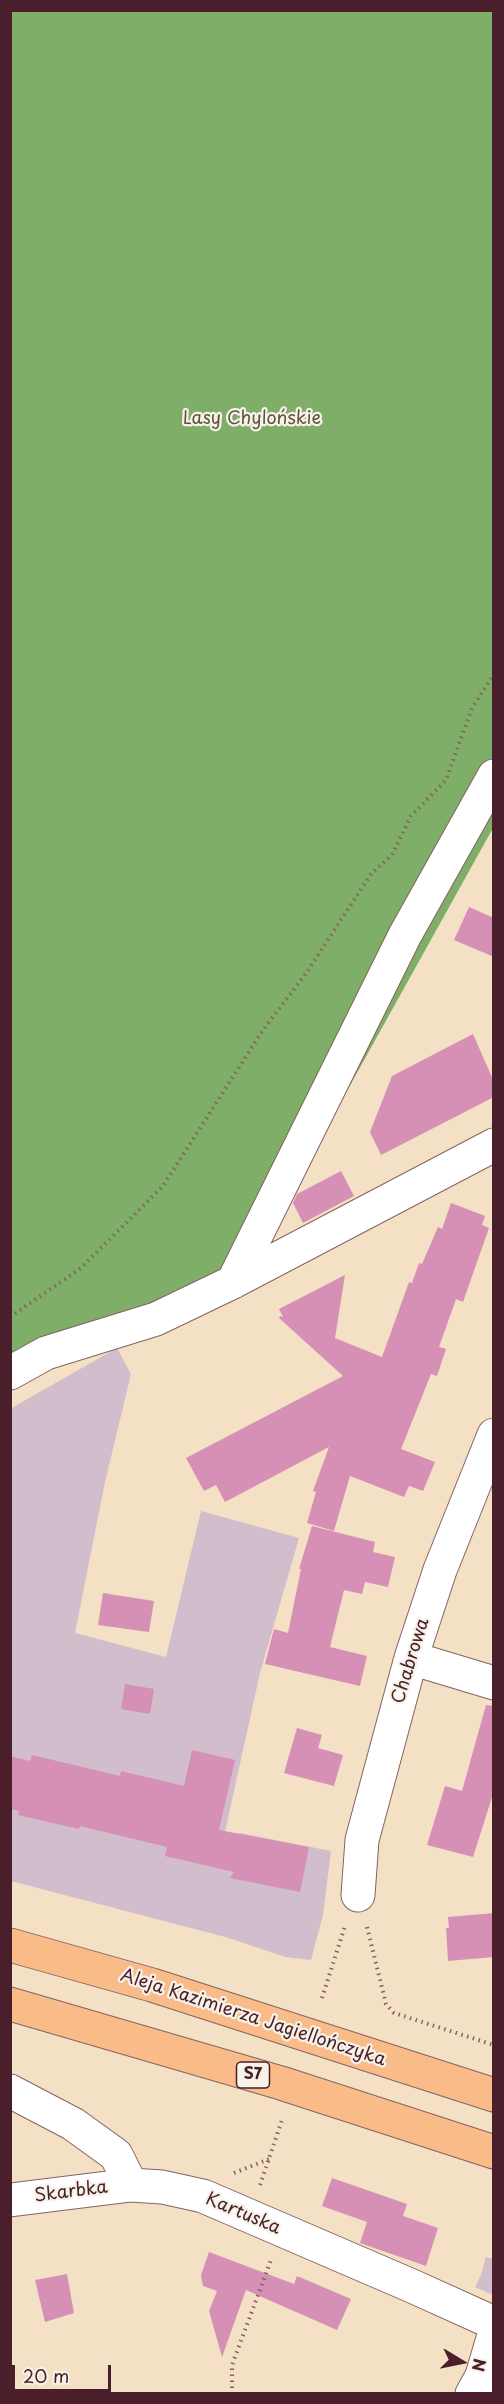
<!DOCTYPE html>
<meta charset="utf-8">
<style>
body{margin:0}
#map{position:relative;width:504px;height:2404px;overflow:hidden;background:#f3e0c5;font-family:"Playpen Sans",sans-serif}
canvas{display:block}
.frame{position:absolute;inset:0;border:12px solid #4a1f2b;pointer-events:none}
.north{position:absolute;left:432px;top:2332px;width:60px;height:60px;-webkit-text-stroke:4px #f7f3e8;paint-order:stroke;rotate:100deg;font-size:16px;font-weight:700;line-height:24px;text-align:center;color:#4a1f2b}
.north::after{content:'';display:block;margin:auto;width:21px;height:27px;background:#4a1f2b;clip-path:polygon(50% 0,100% 100%,50% 72%,0 100%)}
.scale{position:absolute;left:12px;top:2365px;width:99px;height:27px;box-sizing:border-box;border:3px solid #4a1f2b;border-top:0;padding-left:8px;font-size:18px;line-height:21px;white-space:nowrap;color:#4a1f2b;-webkit-text-stroke:4px #f7f3e8;paint-order:stroke}
</style>
<div id="map">
<canvas width="504" height="2404"></canvas>
<div class="frame"></div>
<div class="north">N</div>
<div class="scale">20 m</div>
</div>
<script>
const c = document.querySelector('canvas').getContext('2d');
c.lineJoin = 'round';
function paint(path, color) {
  c.fillStyle = color;
  c.fill(path, 'evenodd');
}
function toPath(rows) {
  const path = new Path2D();
  for (const r of rows) {
    path.moveTo(r[0], r[1]);
    for (let i = 2; i < r.length; i += 2) path.lineTo(r[i], r[i + 1]);
  }
  return path;
}
function trace(path, color, width, dash) {
  c.strokeStyle = color;
  c.lineWidth = width;
  c.lineCap = dash ? 'butt' : 'round';
  c.setLineDash(dash || []);
  c.stroke(path);
}
function label(font, color, halo, rows, align = 'center') {
  c.font = font + ' "Playpen Sans",sans-serif';
  c.lineWidth = 4.5;
  c.setLineDash([]);
  c.textBaseline = 'middle';
  c.strokeStyle = halo;
  c.fillStyle = color;
  for (const [text, x, y, turn = 0] of rows) {
    c.save();
    c.translate(x, y);
    c.rotate((+turn || 0) * Math.PI / 180);
    c.textAlign = isNaN(turn) ? turn : align;
    if (halo) c.strokeText(text, 0, 0);
    c.fillText(text, 0, 0);
    c.restore();
  }
}
const industrial = toPath([
 [117,1348,131,1374,105,1482,75,1633,166,1657,201,1511,299,1538,260,1673,217,1868,240,1833,331,1851,323,1915,311,1960,285,1957,229,1938,11,1881,10,1409],
 [486,2257,493,2259,493,2295,475,2287,481,2275]
]);
const forest = toPath([
 [11,11,493,11,493,828,258,1251,11,1379]
]);
const building = toPath([
 [469,907,494,918,494,957,454,940],
 [473,1034,494,1082,494,1097,381,1155,370,1132,392,1076],
 [341,1171,354,1196,303,1223,293,1203,297,1194],
 [451,1203,485,1216,482,1225,489,1228,463,1302,456,1299,439,1347,446,1349,437,1376,431,1374,401,1449,435,1462,423,1491,409,1486,404,1497,350,1476,334,1531,307,1523,316,1492,313,1491,329,1447,225,1502,216,1485,204,1491,186,1458,343,1376,279,1318,280,1316,283,1317,279,1309,345,1275,335,1338,382,1357,409,1282,412,1283,419,1263,422,1264,438,1227,442,1229],
 [312,1526,375,1542,373,1552,395,1557,388,1587,365,1582,362,1594,344,1590,330,1647,367,1656,360,1686,265,1664,274,1629,288,1633,301,1569,299,1569],
 [103,1593,154,1601,149,1632,98,1625],
 [125,1684,154,1689,150,1714,121,1709],
 [486,1705,494,1706,494,1791,473,1857,427,1845,445,1786,462,1791],
 [297,1728,322,1735,318,1748,343,1755,334,1786,284,1773],
 [192,1750,235,1760,219,1830,309,1847,300,1892,230,1878,234,1872,165,1856,167,1847,80,1826,79,1829,18,1815,19,1811,10,1809,10,1756,30,1761,32,1755,120,1776,121,1771,184,1786],
 [494,1913,494,1957,448,1961,446,1928,449,1928,448,1917],
 [332,2178,407,2204,403,2216,438,2228,426,2266,360,2243,367,2222,322,2206],
 [209,2252,294,2284,297,2276,351,2299,337,2330,246,2290,222,2357,209,2311,217,2291,203,2286,201,2275],
 [67,2274,74,2313,45,2322,35,2280]
]);
const path = toPath([
 [10,1317,81,1268,163,1186,263,1030,307,972,371,874,392,855,411,816,446,780,472,708,494,674],
 [367,1927,386,2004,394,2013,494,2045],
 [322,1998,345,1926],
 [234,2173,269,2159],
 [260,2185,282,2120],
 [232,2394,232,2365,271,2260]
]);
const minor = toPath([
 [233,1282,405,935,494,776],
 [10,1373,46,1353,156,1319,233,1282,494,1145],
 [411,1658,494,1683],
 [358,1895,362,1840,411,1658,440,1570,494,1435],
 [10,2091,73,2124,116,2155,131,2185],
 [10,2200,131,2185,162,2187,203,2196,412,2286,494,2323],
 [472,2394,482,2376,494,2335]
]);
const highway = toPath([
 [10,1945,152,1985,494,2095],
 [10,2004,281,2083,494,2152]
]);
const shields = [
 [253,2075,33]
];
const shieldNames = [
 ["S7",253,2075]
];
const parkNames = [
 ["Lasy Chylońskie",252,419]
];
const streetNames = [
 ["Chabrowa",411,1661,-73],
 ["Aleja Kazimierza Jagiellończyka",253,2018,18],
 ["Skarbka",71,2192,-7],
 ["Kartuska",243,2214,23]
];
paint(industrial, '#d1bdcb');
paint(forest, '#7eae68');
paint(building, '#d690b6');
trace(minor, '#856361', 35);
trace(highway, '#856361', 35);
trace(path, '#856361', 4, [1.5, 4.5]);
trace(minor, '#fff', 33);
trace(highway, '#f9bc89', 33);
for (const [x, y, w] of shields) {
  const box = new Path2D();
  box.roundRect(x - w / 2, y - 13, w, 26, 4.5);
  c.fillStyle = '#f7f3e8';
  c.fill(box);
  trace(box, '#4a1f2b', 1.5);
}
label('bold 16px', '#4a1f2b', null, shieldNames);
label('18px', '#635242', '#f7f3e8', parkNames);
label('18px', '#4a1f2b', '#f7f3e8', streetNames);
</script>
